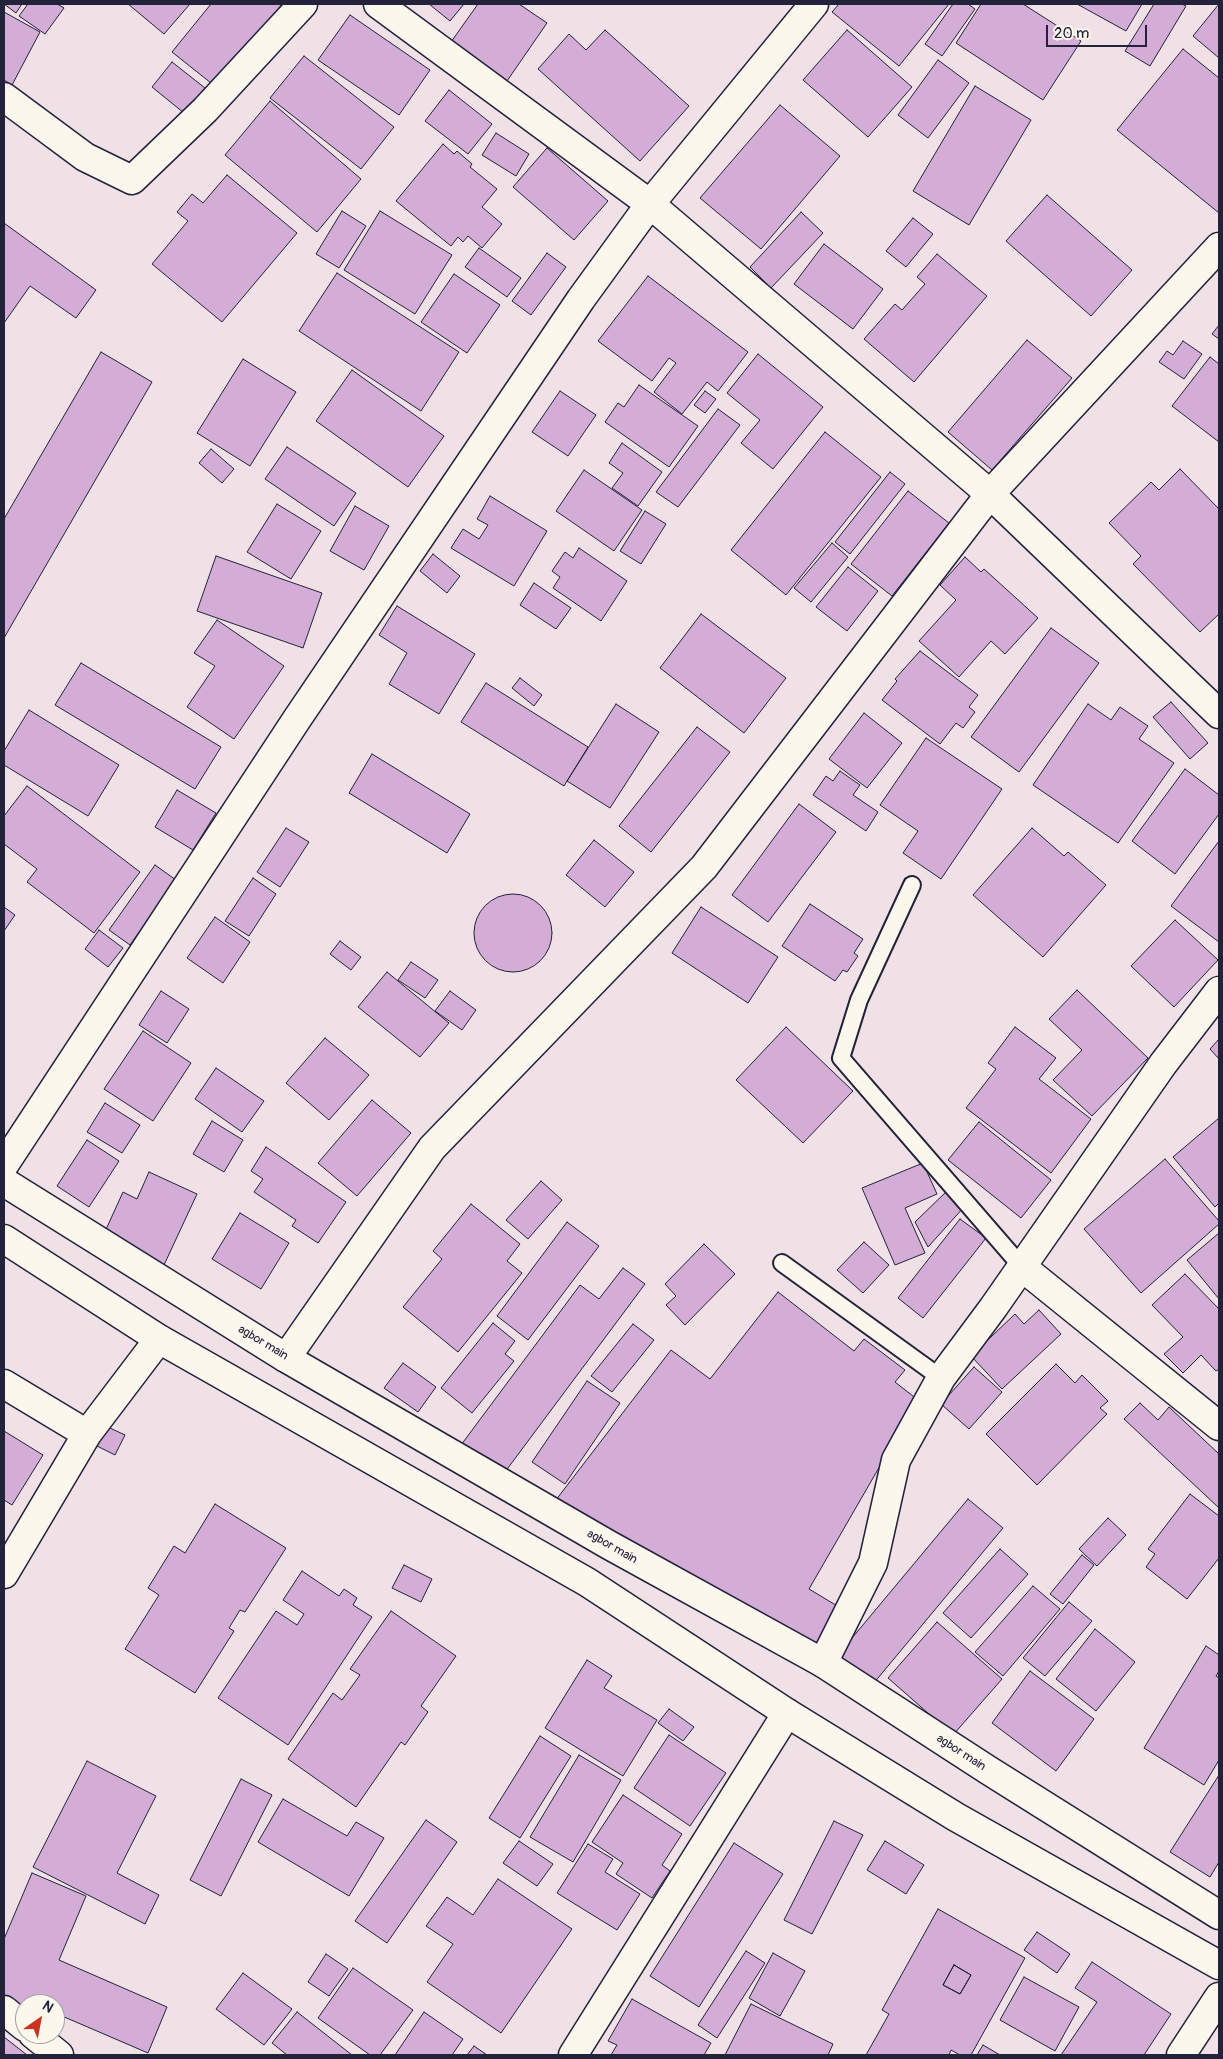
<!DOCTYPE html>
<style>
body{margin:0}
#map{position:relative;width:1223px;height:2059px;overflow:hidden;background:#efe1e5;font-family:Pangolin,sans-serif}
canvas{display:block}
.frame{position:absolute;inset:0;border:5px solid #22223b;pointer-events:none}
.north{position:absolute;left:15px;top:1994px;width:50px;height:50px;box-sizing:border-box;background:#fbf7ec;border:1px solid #a4a2a5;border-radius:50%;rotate:33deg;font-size:14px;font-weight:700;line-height:20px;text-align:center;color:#22223b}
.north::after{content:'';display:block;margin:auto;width:18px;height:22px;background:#c8321e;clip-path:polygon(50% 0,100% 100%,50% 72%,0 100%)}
.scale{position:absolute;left:1046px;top:25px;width:101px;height:22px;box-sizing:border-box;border:2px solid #22223b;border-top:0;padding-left:6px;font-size:15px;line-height:18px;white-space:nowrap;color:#22223b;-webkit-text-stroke:4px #fbf7ec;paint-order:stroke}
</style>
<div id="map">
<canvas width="1223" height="2059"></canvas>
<div class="frame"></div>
<div class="north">N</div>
<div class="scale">20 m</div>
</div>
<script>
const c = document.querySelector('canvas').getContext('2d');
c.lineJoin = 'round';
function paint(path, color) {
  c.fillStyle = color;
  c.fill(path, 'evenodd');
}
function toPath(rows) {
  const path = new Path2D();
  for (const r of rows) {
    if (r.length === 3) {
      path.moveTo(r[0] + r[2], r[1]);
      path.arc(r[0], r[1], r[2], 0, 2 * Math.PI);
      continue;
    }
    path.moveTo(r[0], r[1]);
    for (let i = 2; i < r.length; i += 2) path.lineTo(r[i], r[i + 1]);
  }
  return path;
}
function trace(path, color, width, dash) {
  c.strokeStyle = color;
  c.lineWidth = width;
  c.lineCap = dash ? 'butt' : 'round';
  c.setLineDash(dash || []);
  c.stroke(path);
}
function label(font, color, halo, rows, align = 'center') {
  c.font = font + ' Pangolin,sans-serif';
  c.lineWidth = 4;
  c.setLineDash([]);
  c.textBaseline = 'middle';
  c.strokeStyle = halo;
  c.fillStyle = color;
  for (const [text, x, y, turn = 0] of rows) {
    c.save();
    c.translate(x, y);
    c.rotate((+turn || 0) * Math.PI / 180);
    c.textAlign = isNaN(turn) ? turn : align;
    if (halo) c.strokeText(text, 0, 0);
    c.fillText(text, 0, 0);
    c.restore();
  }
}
const building = toPath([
 [4,4,22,4,16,13,4,4],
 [28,4,57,4,64,8,45,34,19,16,28,4],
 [128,4,190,4,164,34,128,4],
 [211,4,282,4,216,87,172,52,211,4],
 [429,4,464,4,450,21,429,4],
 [478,4,519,4,547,23,507,81,451,42,478,4],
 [839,4,949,4,899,66,832,12,839,4],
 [953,4,968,4,975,9,942,56,925,44,953,4],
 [981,4,1023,4,1081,41,1043,100,956,43,981,4],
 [1077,4,1142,4,1126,31,1077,4],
 [1154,4,1182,4,1186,6,1150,66,1125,51,1154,4],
 [1219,4,1219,58,1193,36,1219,4],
 [4,12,40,32,12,85,4,80,4,12],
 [350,15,430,70,399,115,318,60,350,15],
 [605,30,689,106,640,161,538,69,569,34,586,50,605,30],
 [847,30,912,87,868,137,803,80,847,30],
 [1183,49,1219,78,1219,213,1117,130,1183,49],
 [304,56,394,127,361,169,270,98,304,56],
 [938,60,969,83,928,138,898,115,938,60],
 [172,62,205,88,184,113,152,87,172,62],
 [975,86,1031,120,969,225,913,191,975,86],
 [449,90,492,124,468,154,425,121,449,90],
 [270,101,361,179,317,232,225,155,270,101],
 [780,105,840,156,761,249,700,198,780,105],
 [496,133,529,154,516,176,482,155,496,133],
 [443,144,454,154,457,151,472,164,470,167,497,189,482,207,502,224,482,248,468,236,463,242,458,237,451,246,396,201,443,144],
 [547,148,608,201,574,240,513,187,547,148],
 [227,175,297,233,222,322,152,264,188,221,177,212,192,194,203,203,227,175],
 [1047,195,1132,270,1091,316,1006,241,1047,195],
 [342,211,366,226,339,268,316,254,342,211],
 [380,211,452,255,415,314,344,270,380,211],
 [801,212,823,233,771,288,750,267,801,212],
 [913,218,933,234,906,267,886,251,913,218],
 [4,223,96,290,76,318,30,286,4,323,4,223],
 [824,244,883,289,853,329,794,284,824,244],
 [479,248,521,278,507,297,465,267,479,248],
 [547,253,566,267,531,315,512,301,547,253],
 [937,254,987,296,914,382,864,339,895,304,902,310,925,284,917,277,937,254],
 [337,273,459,352,421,411,299,331,337,273],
 [454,274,500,305,467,353,421,322,454,274],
 [648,276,748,352,718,391,707,382,682,414,654,392,676,363,669,358,652,381,598,341,648,276],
 [1219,325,1219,339,1212,334,1219,325],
 [1027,340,1072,378,992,470,948,432,1027,340],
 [1183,341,1202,354,1184,379,1159,362,1167,351,1173,355,1183,341],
 [101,352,152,382,4,638,4,519,101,352],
 [758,354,823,407,773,469,741,443,760,420,727,393,758,354],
 [1210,357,1219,364,1219,442,1172,406,1210,357],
 [243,359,296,392,250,466,197,433,243,359],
 [352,370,444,436,408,487,316,421,352,370],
 [639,385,698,426,669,467,605,422,618,403,624,407,639,385],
 [560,391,596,415,568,456,532,432,560,391],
 [705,391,716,399,705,413,694,405,705,391],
 [718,409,740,425,678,507,656,492,718,409],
 [825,432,881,477,786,595,731,550,825,432],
 [622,443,662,472,638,506,612,488,623,473,609,463,622,443],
 [287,447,356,493,334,526,265,479,287,447],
 [211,449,234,469,222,483,199,463,211,449],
 [1180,469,1219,509,1219,614,1200,632,1133,564,1141,556,1109,523,1151,482,1159,490,1180,469],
 [584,470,642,510,614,551,556,511,584,470],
 [890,472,905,484,850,554,835,542,890,472],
 [908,491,949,523,892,596,851,564,908,491],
 [490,496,547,531,514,586,451,548,463,529,479,539,488,525,477,519,490,496],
 [277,504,321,531,291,579,247,552,277,504],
 [355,506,389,526,364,570,330,551,355,506],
 [645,511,666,524,641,564,620,551,645,511],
 [832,543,848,557,811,602,794,588,832,543],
 [579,548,627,581,601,621,553,588,560,577,552,571,565,552,573,558,579,548],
 [433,554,460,576,447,593,420,571,433,554],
 [216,556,322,593,303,648,197,611,216,556],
 [965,557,981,572,984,569,1038,618,1005,654,991,641,959,677,919,641,956,600,940,585,965,557],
 [848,567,878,591,847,631,816,607,848,567],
 [534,583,571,608,556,629,520,605,534,583],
 [397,606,475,654,439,714,389,684,407,653,379,635,397,606],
 [701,614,786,678,744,733,660,668,701,614],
 [217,620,284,666,234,739,187,707,215,666,194,653,217,620],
 [1051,628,1099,663,1019,772,971,737,1051,628],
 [920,651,978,695,969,707,975,712,963,728,956,723,940,744,882,700,897,681,895,679,920,651],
 [81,663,221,747,195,789,55,705,81,663],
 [520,678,542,695,534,706,512,688,520,678],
 [486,683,588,747,564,786,461,722,486,683],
 [1171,702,1208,743,1190,759,1153,717,1171,702],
 [616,704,659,732,610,808,567,781,616,704],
 [1088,704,1111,720,1120,707,1148,726,1139,739,1174,763,1118,843,1033,785,1088,704],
 [29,710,119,765,88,816,4,765,4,751,29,710],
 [864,713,902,743,867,788,829,759,864,713],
 [697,727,730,752,651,852,619,826,697,727],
 [926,738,1002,789,941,879,903,853,918,831,880,805,926,738],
 [372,754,470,814,447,853,349,793,372,754],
 [1185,769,1219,795,1219,814,1175,874,1132,841,1185,769],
 [840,771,860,785,853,795,878,812,866,831,813,795,826,776,833,781,840,771],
 [27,786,140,872,94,933,27,882,37,869,4,844,4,816,27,786],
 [177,790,216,813,193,850,155,827,177,790],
 [799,804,836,832,768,922,732,895,799,804],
 [286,828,309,842,280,887,257,872,286,828],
 [1032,828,1064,856,1068,852,1106,885,1043,957,973,895,1032,828],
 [594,840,634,872,605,907,566,875,594,840],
 [1219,841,1219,942,1171,906,1219,841],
 [155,865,176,880,130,945,109,930,155,865],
 [253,878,276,894,249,936,225,921,253,878],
 [513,933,39],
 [810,904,863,939,854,953,858,956,847,972,843,970,835,981,782,946,810,904],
 [4,907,15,915,4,931,4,907],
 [701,907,778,957,748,1003,672,953,701,907],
 [215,917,250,942,223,983,187,958,215,917],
 [1175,920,1218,960,1174,1007,1131,966,1175,920],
 [99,930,123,948,108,967,85,949,99,930],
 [340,941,361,957,351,970,330,954,340,941],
 [411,962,438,980,425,998,398,980,411,962],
 [387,972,449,1023,420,1057,358,1007,387,972],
 [1077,990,1148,1058,1092,1116,1053,1080,1082,1050,1049,1019,1077,990],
 [161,991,189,1009,167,1043,139,1025,161,991],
 [450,991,476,1010,462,1030,435,1011,450,991],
 [786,1027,853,1091,803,1143,736,1080,786,1027],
 [1015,1027,1056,1058,1039,1079,1091,1119,1051,1173,966,1108,996,1069,988,1063,1015,1027],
 [143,1031,191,1063,153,1121,104,1089,143,1031],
 [325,1038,369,1075,329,1120,286,1083,325,1038],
 [1219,1039,1219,1059,1210,1049,1219,1039],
 [216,1068,264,1101,242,1132,195,1099,216,1068],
 [372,1100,411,1133,357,1196,318,1163,372,1100],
 [105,1103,140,1125,122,1153,87,1132,105,1103],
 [1219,1118,1219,1203,1215,1207,1173,1157,1219,1118],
 [212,1121,243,1140,224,1172,193,1154,212,1121],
 [979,1122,1051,1180,1021,1218,948,1160,979,1122],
 [87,1140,119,1161,89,1207,57,1186,87,1140],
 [266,1147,346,1202,318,1243,292,1226,296,1220,254,1192,263,1179,251,1171,266,1147],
 [1165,1159,1219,1221,1219,1224,1141,1293,1084,1229,1165,1159],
 [923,1163,937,1194,905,1208,925,1253,895,1265,862,1188,923,1163],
 [149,1172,197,1194,164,1265,103,1236,123,1192,137,1199,149,1172],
 [541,1181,562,1200,528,1239,506,1220,541,1181],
 [948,1190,964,1207,928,1247,915,1222,948,1190],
 [471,1204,520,1244,507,1261,522,1273,458,1352,403,1307,442,1259,433,1251,471,1204],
 [240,1213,289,1243,261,1289,212,1259,240,1213],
 [960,1219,986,1238,923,1318,898,1298,960,1219],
 [567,1222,599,1246,528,1340,497,1316,567,1222],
 [1219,1233,1219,1299,1187,1260,1219,1233],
 [864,1242,889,1265,863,1293,837,1270,864,1242],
 [704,1244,735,1274,685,1325,666,1305,676,1296,665,1284,704,1244],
 [623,1268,645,1284,502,1476,461,1445,580,1285,599,1299,623,1268],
 [1185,1274,1219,1309,1219,1369,1216,1371,1201,1355,1183,1373,1164,1354,1183,1337,1152,1305,1185,1274],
 [778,1292,854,1351,864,1339,905,1370,895,1382,918,1400,809,1589,839,1607,812,1653,552,1505,671,1350,710,1379,778,1292],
 [1039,1310,1061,1334,1002,1389,971,1356,1015,1314,1024,1324,1039,1310],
 [493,1323,515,1341,505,1354,514,1361,472,1413,441,1388,493,1323],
 [633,1324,654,1340,612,1392,591,1376,633,1324],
 [403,1363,436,1387,418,1412,384,1388,403,1363],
 [1056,1364,1075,1383,1082,1375,1108,1401,1100,1408,1107,1414,1037,1485,986,1434,1056,1364],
 [974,1367,1002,1392,969,1429,941,1404,974,1367],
 [587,1381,620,1403,565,1484,532,1462,587,1381],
 [1140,1403,1158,1420,1169,1407,1219,1454,1219,1508,1124,1419,1140,1403],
 [97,1422,125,1435,115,1455,87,1441,97,1422],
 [4,1431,43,1455,12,1505,4,1500,4,1431],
 [1190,1494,1219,1516,1219,1558,1187,1599,1146,1567,1155,1554,1148,1549,1190,1494],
 [968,1499,1003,1528,868,1690,832,1662,968,1499],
 [215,1504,286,1548,245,1612,240,1610,229,1628,234,1631,195,1693,125,1649,159,1595,148,1588,174,1546,185,1553,215,1504],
 [1108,1518,1126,1535,1097,1566,1079,1549,1108,1518],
 [1000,1549,1028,1574,971,1638,943,1613,1000,1549],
 [1082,1555,1094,1565,1063,1604,1050,1594,1082,1555],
 [404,1565,432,1579,421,1602,392,1588,404,1565],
 [302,1571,339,1596,344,1589,357,1598,353,1605,372,1617,288,1745,218,1698,276,1611,297,1625,304,1614,283,1600,302,1571],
 [1033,1586,1060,1609,1003,1676,975,1652,1033,1586],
 [1069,1602,1092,1621,1045,1676,1023,1658,1069,1602],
 [391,1611,456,1656,421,1706,428,1712,405,1745,401,1742,356,1807,288,1759,333,1693,342,1700,360,1675,350,1669,391,1611],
 [937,1622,1002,1679,953,1735,888,1678,937,1622],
 [1095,1629,1135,1662,1096,1711,1056,1679,1095,1629],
 [1206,1646,1219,1655,1219,1671,1216,1676,1219,1678,1219,1760,1204,1785,1144,1748,1206,1646],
 [587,1660,612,1676,604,1688,657,1720,623,1776,545,1728,587,1660],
 [1030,1671,1094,1719,1056,1771,992,1723,1030,1671],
 [669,1709,694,1727,683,1741,658,1723,669,1709],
 [669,1735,726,1773,690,1826,634,1788,669,1735],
 [540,1736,571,1756,520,1838,489,1818,540,1736],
 [579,1755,621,1780,573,1862,530,1837,579,1755],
 [87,1761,156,1796,117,1873,159,1895,145,1924,33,1867,87,1761],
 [1219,1775,1219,1862,1210,1877,1170,1852,1219,1775],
 [241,1779,272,1795,221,1896,190,1880,241,1779],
 [623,1795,682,1834,662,1865,670,1871,652,1898,616,1874,623,1863,592,1842,623,1795],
 [283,1799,347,1836,356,1822,384,1838,349,1896,258,1842,283,1799],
 [426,1820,457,1842,387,1943,355,1921,426,1820],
 [834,1821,863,1835,812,1934,784,1920,834,1821],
 [519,1841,553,1864,537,1886,503,1863,519,1841],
 [885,1841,924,1865,906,1894,867,1870,885,1841],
 [734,1843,783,1874,699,2007,650,1976,734,1843],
 [588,1844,613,1859,605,1872,640,1894,617,1930,557,1893,588,1844],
 [32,1873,86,1896,59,1960,167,2007,148,2053,55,2013,55,2004,25,2004,25,2016,4,2007,4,1939,32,1873],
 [498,1879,572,1929,501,2033,427,1982,453,1944,426,1926,447,1897,473,1915,498,1879],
 [938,1909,1025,1958,971,2055,960,2055,951,2050,949,2055,866,2055,889,2014,882,2010,938,1909],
 [954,1965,971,1975,960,1994,943,1985,954,1965],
 [1037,1932,1070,1954,1057,1973,1024,1950,1037,1932],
 [746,1951,765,1963,717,2038,698,2025,746,1951],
 [773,1953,805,1971,780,2016,749,1998,773,1953],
 [326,1954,348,1969,329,1996,308,1982,326,1954],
 [1092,1962,1171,2014,1144,2055,1061,2055,1097,2002,1075,1988,1092,1962],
 [954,1965,971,1975,960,1994,943,1985,954,1965],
 [353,1968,413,2010,380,2055,370,2055,318,2018,353,1968],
 [243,1973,292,2009,264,2045,216,2009,243,1973],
 [1024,1977,1079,2007,1055,2051,1000,2020,1024,1977],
 [632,1999,711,2043,704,2055,611,2055,617,2045,608,2041,632,1999],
 [751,2004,833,2044,828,2055,725,2055,751,2004],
 [297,2012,352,2055,287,2055,272,2043,297,2012],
 [424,2012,463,2039,452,2055,395,2055,424,2012],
 [4,2037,27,2055,4,2055,4,2037],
 [983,2045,1000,2055,977,2055,983,2045],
 [474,2046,487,2055,467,2055,474,2046]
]);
const service = toPath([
 [912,885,859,1000,841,1058,1022,1267],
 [782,1263,941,1378]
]);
const minor = toPath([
 [378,4,650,204,990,494,1219,714],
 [4,97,85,157,132,180,205,110,303,4],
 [4,1165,297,719,581,299,650,204,814,4],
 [1022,1267,1219,1426],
 [286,1358,432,1148,704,867,990,494,1219,247],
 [4,1384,87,1434],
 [4,1574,87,1434,159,1339],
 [823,1663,873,1563,896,1460,941,1378,993,1308,1163,1064,1219,991],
 [4,2010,25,2027],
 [33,2034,59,2055],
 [573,2055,787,1713],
 [1181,2055,1219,1997]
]);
const secondary = toPath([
 [4,1182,286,1358,609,1545,823,1663,988,1770,1219,1915],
 [4,1239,159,1339,587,1582,787,1713,956,1817,1219,1965]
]);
const streetNames = [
 ["agbor main",263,1343,31],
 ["agbor main",612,1547,30],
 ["agbor main",961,1753,33]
];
paint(building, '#d3add6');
trace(building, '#22223b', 1);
trace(service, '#22223b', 20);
trace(minor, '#22223b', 31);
trace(secondary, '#22223b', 31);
trace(service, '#fbf7ec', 16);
trace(minor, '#fbf7ec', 28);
trace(secondary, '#fbf7ec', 28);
label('12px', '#22223b', '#fbf7ec', streetNames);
</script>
